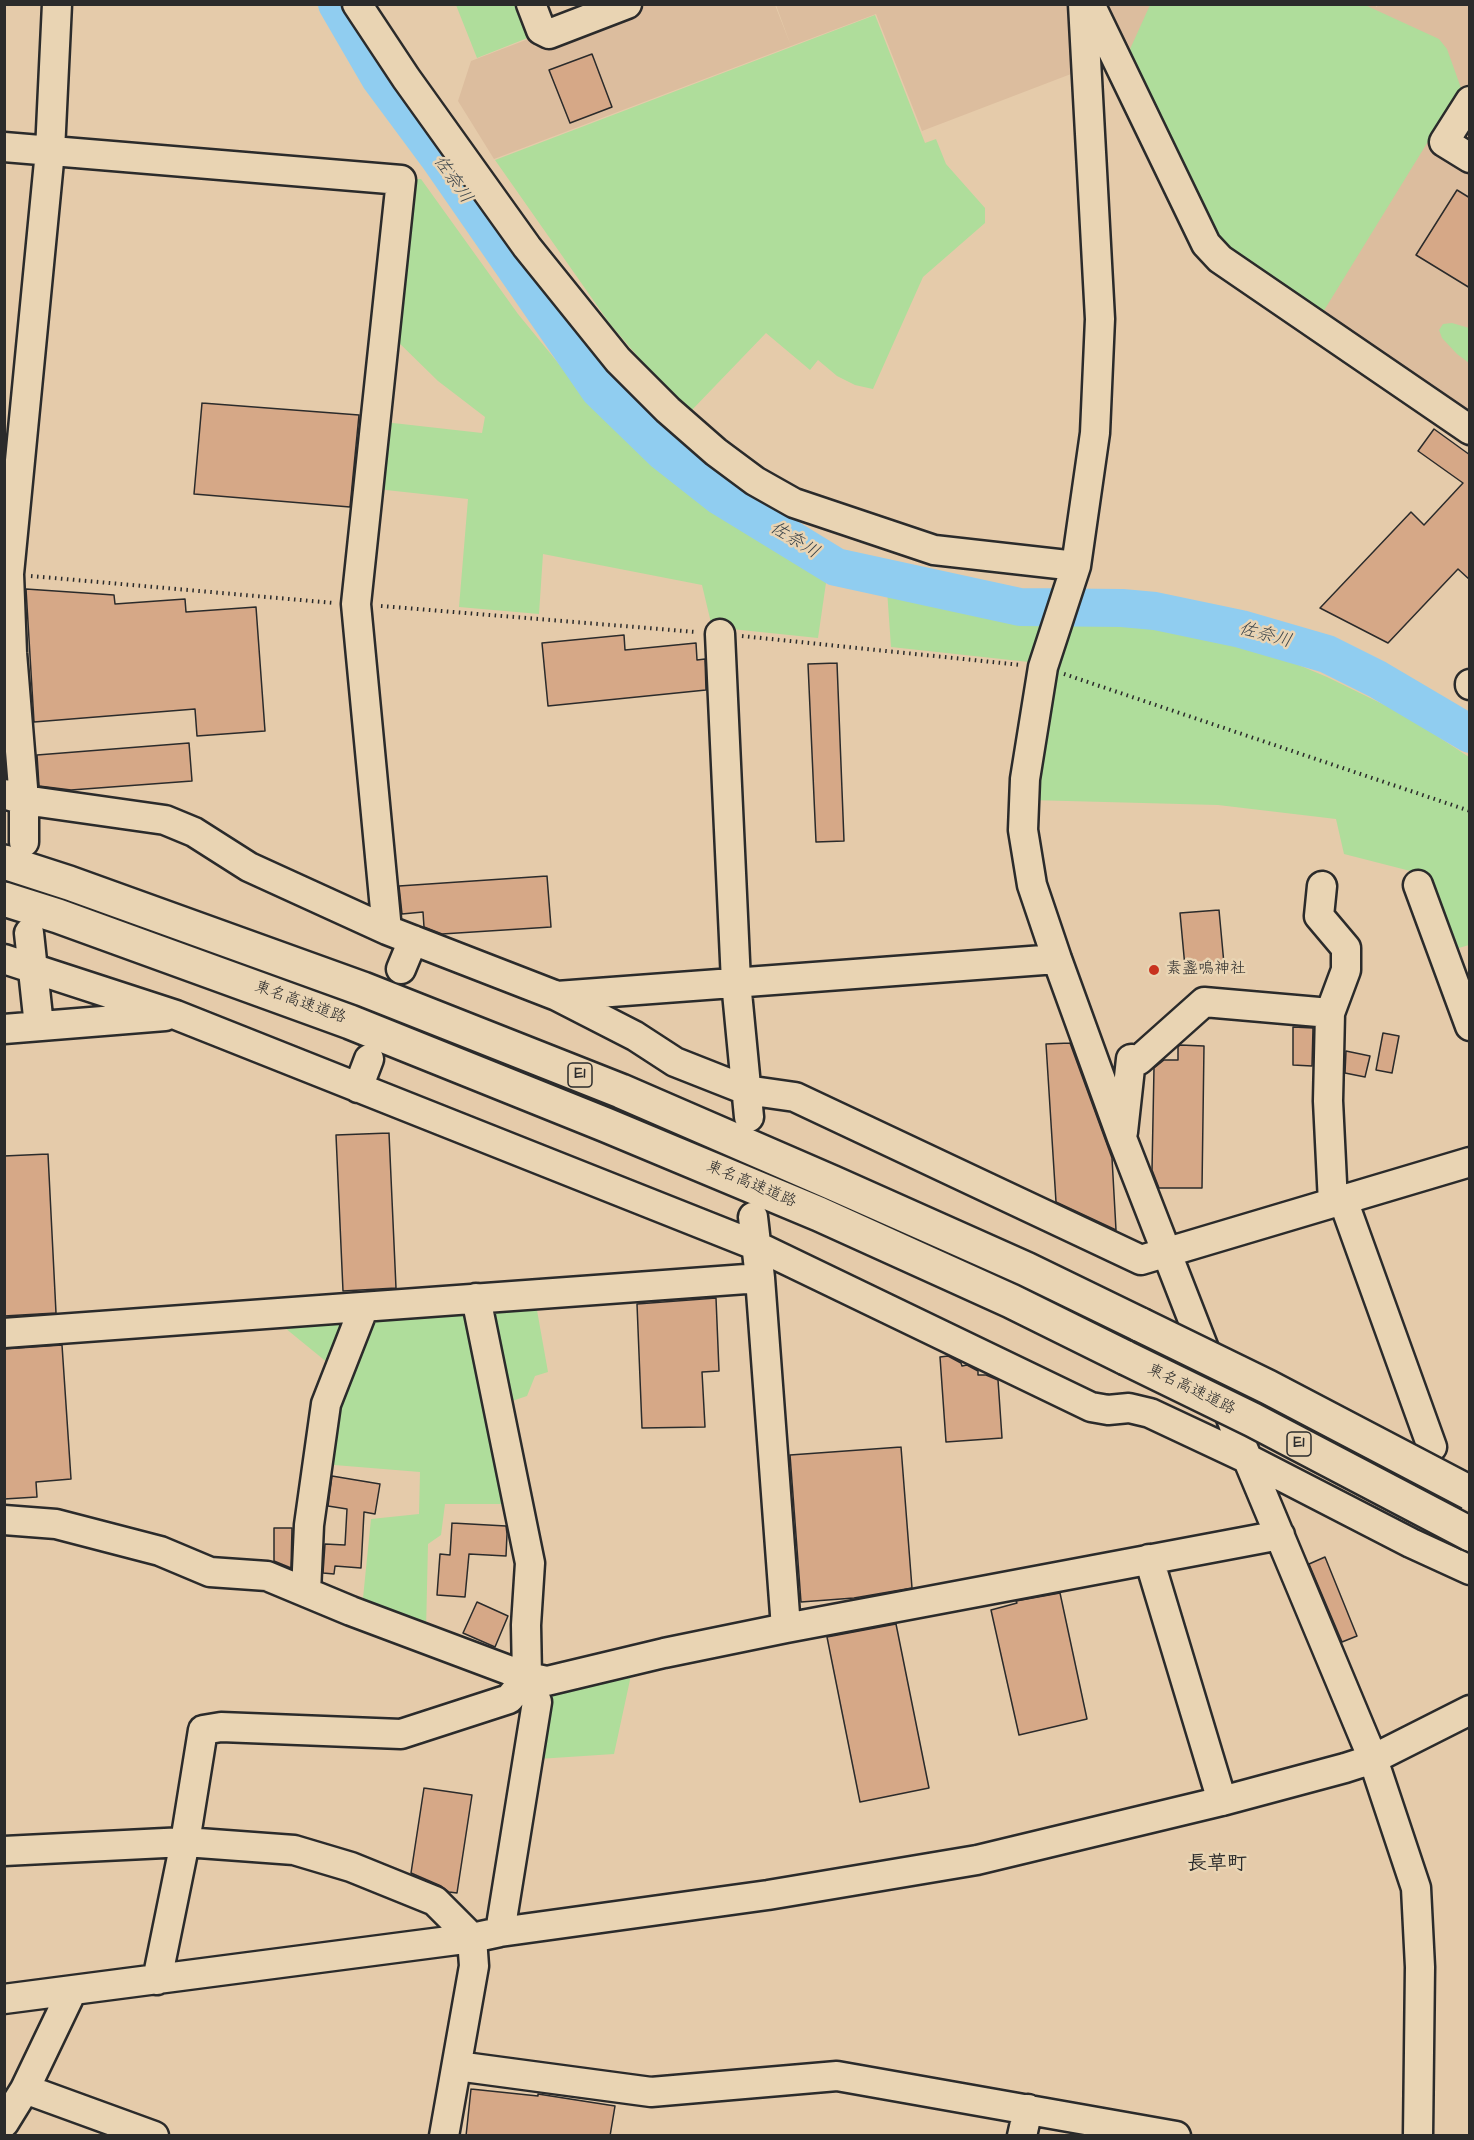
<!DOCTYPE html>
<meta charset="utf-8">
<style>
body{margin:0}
#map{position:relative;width:1474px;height:2140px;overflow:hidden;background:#e5cbaa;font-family:"Architects Daughter",sans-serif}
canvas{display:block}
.frame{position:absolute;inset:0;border:6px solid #2b2b2b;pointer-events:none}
</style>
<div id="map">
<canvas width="1474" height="2140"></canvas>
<div class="frame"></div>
</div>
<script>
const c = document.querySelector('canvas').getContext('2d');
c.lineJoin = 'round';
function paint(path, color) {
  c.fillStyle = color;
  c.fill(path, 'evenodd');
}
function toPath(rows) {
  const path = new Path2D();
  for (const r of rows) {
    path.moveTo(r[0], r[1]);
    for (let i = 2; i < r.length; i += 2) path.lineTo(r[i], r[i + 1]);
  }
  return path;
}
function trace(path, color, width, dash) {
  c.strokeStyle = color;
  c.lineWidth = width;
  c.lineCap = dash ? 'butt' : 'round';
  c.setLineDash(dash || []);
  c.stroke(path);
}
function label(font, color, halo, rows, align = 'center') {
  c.font = font + ' "Architects Daughter","Klee One",sans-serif';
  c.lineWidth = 5;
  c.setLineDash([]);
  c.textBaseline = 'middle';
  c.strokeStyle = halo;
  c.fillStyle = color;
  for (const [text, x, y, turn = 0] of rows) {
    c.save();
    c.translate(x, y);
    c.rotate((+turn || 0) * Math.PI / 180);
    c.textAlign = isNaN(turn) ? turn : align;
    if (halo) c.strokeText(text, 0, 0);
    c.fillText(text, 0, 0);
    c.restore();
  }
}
const built = toPath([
 [1372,4,1377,7,1378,4,1469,5,1469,423,1212,247,1097,5],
 [647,5,775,5,791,46,494,159,458,101,471,61,531,38,535,47],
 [776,5,1068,5,1071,74,922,131,876,14,791,46]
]);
const green = toPath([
 [456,5,517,5,530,37,477,58],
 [1150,5,1365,5,1439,39,1447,49,1461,88,1320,317,1213,244,1126,58],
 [875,15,925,143,936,139,946,164,985,208,985,223,923,277,873,389,855,385,837,376,818,360,810,370,766,333,690,412,657,379,610,324,495,160],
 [407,179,421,179,518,314,590,402,651,457,721,510,828,569,818,638,712,627,702,585,543,554,539,614,459,607,468,499,377,489,384,422,482,433,485,417,438,381,393,337],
 [1452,323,1469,328,1469,363,1457,354,1442,338,1439,330,1443,324],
 [887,590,1049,619,1029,662,891,647],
 [1070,619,1121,622,1199,634,1270,653,1327,677,1405,715,1469,757,1469,945,1452,950,1426,875,1344,854,1336,819,1218,805,1030,800,1034,758],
 [535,1299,548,1372,535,1376,527,1396,506,1403,483,1302],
 [470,1304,513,1504,445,1504,441,1535,428,1544,426,1631,362,1608,371,1519,419,1514,420,1472,322,1464,366,1313],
 [358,1314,334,1368,274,1319],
 [633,1666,614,1754,538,1759,550,1699,555,1689]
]);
const river = toPath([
 [337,4,380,78,440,159,599,389,664,452,720,496,836,567,1020,607,1122,608,1155,611,1241,629,1327,654,1377,679,1470,734]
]);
const building = toPath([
 [592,54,612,107,570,123,549,70,592,54],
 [1457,190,1470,198,1470,288,1416,255,1457,190],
 [202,403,359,415,350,507,194,494,202,403],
 [1434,429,1470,455,1470,580,1458,569,1388,643,1320,608,1411,512,1424,525,1463,483,1418,451,1434,429],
 [26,589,114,595,115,604,185,599,186,612,256,607,265,731,197,736,195,709,34,722,26,589],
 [624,635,625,650,696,643,697,660,705,659,706,690,548,706,542,643,624,635],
 [837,663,844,841,816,842,808,664,837,663],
 [189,743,192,781,71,790,39,786,37,755,189,743],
 [547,876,551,927,442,934,424,927,423,912,402,914,399,886,547,876],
 [1219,910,1224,964,1185,967,1180,913,1219,910],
 [1293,1027,1313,1028,1312,1066,1293,1065,1293,1027],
 [1383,1033,1399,1036,1392,1073,1376,1070,1383,1033],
 [1070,1043,1112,1158,1116,1230,1056,1202,1046,1044,1070,1043],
 [1180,1045,1204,1046,1202,1188,1159,1188,1152,1170,1154,1068,1164,1060,1178,1060,1178,1047,1180,1045],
 [1346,1051,1370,1056,1365,1077,1345,1073,1346,1051],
 [389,1133,396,1288,343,1291,336,1135,389,1133],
 [48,1154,56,1313,4,1316,4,1156,48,1154],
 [716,1298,719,1371,702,1372,705,1427,642,1428,637,1304,716,1298],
 [62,1345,71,1479,36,1482,37,1497,4,1499,4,1349,62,1345],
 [948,1356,961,1363,962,1366,967,1365,978,1371,978,1375,986,1375,998,1380,1002,1438,946,1442,940,1357,948,1356],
 [901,1447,912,1588,854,1598,801,1602,790,1455,901,1447],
 [332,1476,380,1484,375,1514,364,1512,361,1568,335,1566,334,1574,323,1573,325,1544,345,1545,347,1509,328,1506,332,1476],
 [452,1523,506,1526,507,1534,506,1556,469,1554,465,1597,437,1595,440,1554,450,1555,452,1523],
 [274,1528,292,1528,291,1568,274,1561,274,1528],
 [1325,1557,1357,1636,1342,1642,1309,1564,1325,1557],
 [1060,1593,1087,1719,1019,1735,991,1610,1017,1603,1016,1601,1060,1593],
 [477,1602,508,1616,495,1647,463,1633,477,1602],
 [896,1624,929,1788,860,1802,827,1637,896,1624],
 [424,1788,472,1795,457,1893,449,1892,441,1886,411,1873,424,1788],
 [471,2089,538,2096,538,2094,615,2106,610,2136,466,2136,471,2089]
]);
const path = toPath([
 [31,576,334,603],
 [381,606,696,632],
 [742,636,1021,665],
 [1064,674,1470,811]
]);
const minor = toPath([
 [357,4,406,78,527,247,618,360,668,410,716,452,755,481,794,503,934,550,1076,566],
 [531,4,541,30,549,34,627,4],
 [1083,4,1100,319,1095,433,1076,566,1043,667,1025,779,1023,830,1032,885,1057,959,1122,1138,1238,1436,1373,1759,1416,1888,1420,1967,1418,2136],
 [1090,4,1206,244,1220,259,1470,430],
 [1470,101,1444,142,1470,158],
 [4,147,401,180,356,604,387,930],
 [720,634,736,982,749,1117],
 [1470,684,1470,685],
 [4,794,24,800,165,820,194,832,249,867,387,930,557,996,635,1036,675,1062,746,1090,795,1097,1141,1260,1470,1162],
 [24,842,24,800,12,653,9,574,50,151,57,4],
 [1418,885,1470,1026],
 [1322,886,1319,916,1346,948,1346,970,1330,1013,1328,1101,1333,1203],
 [29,933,39,1026],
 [4,959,176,1015,757,1246,1091,1407,1108,1410,1129,1408,1150,1413,1248,1459,1411,1543,1470,1570],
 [401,969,413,940],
 [557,996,1057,959],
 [4,1029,165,1016],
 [358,1088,369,1059],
 [1123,1132,1131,1059,1139,1060,1204,1002,1330,1013],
 [1343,1200,1432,1447],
 [753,1217,760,1278,786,1628],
 [476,1298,530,1563,526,1625,527,1677,537,1702,500,1932],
 [4,1333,760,1278],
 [4,1520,56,1524,160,1551,210,1572,267,1576,351,1611,527,1677,547,1681,664,1653,786,1628,1280,1535],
 [1149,1559,1222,1801],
 [306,1592,309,1525,326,1404,364,1307],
 [4,1851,185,1842,294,1850,351,1867,435,1901,472,1938,474,1966,444,2136],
 [157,1980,185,1842,203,1730,221,1727,401,1734,509,1699,527,1677],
 [4,1999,472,1938,500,1932,768,1895,977,1860,1222,1801,1345,1768,1373,1759,1470,1710],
 [457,2066,651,2092,837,2076,1176,2136],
 [25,2089,154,2136],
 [4,2123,25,2089,72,1991],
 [1022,2136,1028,2109]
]);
const highway = toPath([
 [4,862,69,883,363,989,621,1091,833,1183,1026,1269,1141,1325],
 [4,899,58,916,350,1022,606,1125,819,1214,1011,1301,1126,1358]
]);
const highwayBridge = toPath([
 [1141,1325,1268,1387,1470,1493],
 [1126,1358,1253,1420,1470,1534]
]);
const markers = [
 [1154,970,6,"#c8321e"]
];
const shields = [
 [580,1075,24],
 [1299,1444,24]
];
const shieldNames = [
 ["E1",580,1075],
 ["E1",1299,1444]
];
const poiNames = [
 ["素盞鳴神社",1166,970]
];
const streetNames = [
 ["東名高速道路",300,1003,20],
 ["東名高速道路",751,1185,23],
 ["東名高速道路",1191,1390,26]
];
const waterNames = [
 ["佐奈川",452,180,55],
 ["佐奈川",794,541,31],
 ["佐奈川",1265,636,15]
];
const quarterNames = [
 ["長草町",1217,1865]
];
paint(built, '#dcbd9e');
paint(green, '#afdd9b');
trace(river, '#90cdf0', 38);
paint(building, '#d6a887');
trace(building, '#2b2b2b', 1.5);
trace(minor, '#2b2b2b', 33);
trace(highway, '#2b2b2b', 38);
trace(path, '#2b2b2b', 4, [1.5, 4.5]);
trace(minor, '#e9d4b3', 28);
trace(highway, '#e9d4b3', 33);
trace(highwayBridge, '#2b2b2b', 38, []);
trace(highwayBridge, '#e9d4b3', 33);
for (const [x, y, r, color] of markers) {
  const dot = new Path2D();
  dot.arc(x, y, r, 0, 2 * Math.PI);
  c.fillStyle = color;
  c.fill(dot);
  trace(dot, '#e9d4b3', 2);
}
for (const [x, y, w] of shields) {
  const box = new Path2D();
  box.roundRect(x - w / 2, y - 12, w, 24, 4.5);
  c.fillStyle = '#e9d4b3';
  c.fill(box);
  trace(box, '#2b2b2b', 1.5);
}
label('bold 15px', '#2b2b2b', null, shieldNames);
label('16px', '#2b2b2b', '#e9d4b3', poiNames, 'left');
label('16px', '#2b2b2b', '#e9d4b3', streetNames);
label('italic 18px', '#3a4349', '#e9d4b3', waterNames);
label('bold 20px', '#2b2b2b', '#e9d4b3', quarterNames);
</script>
